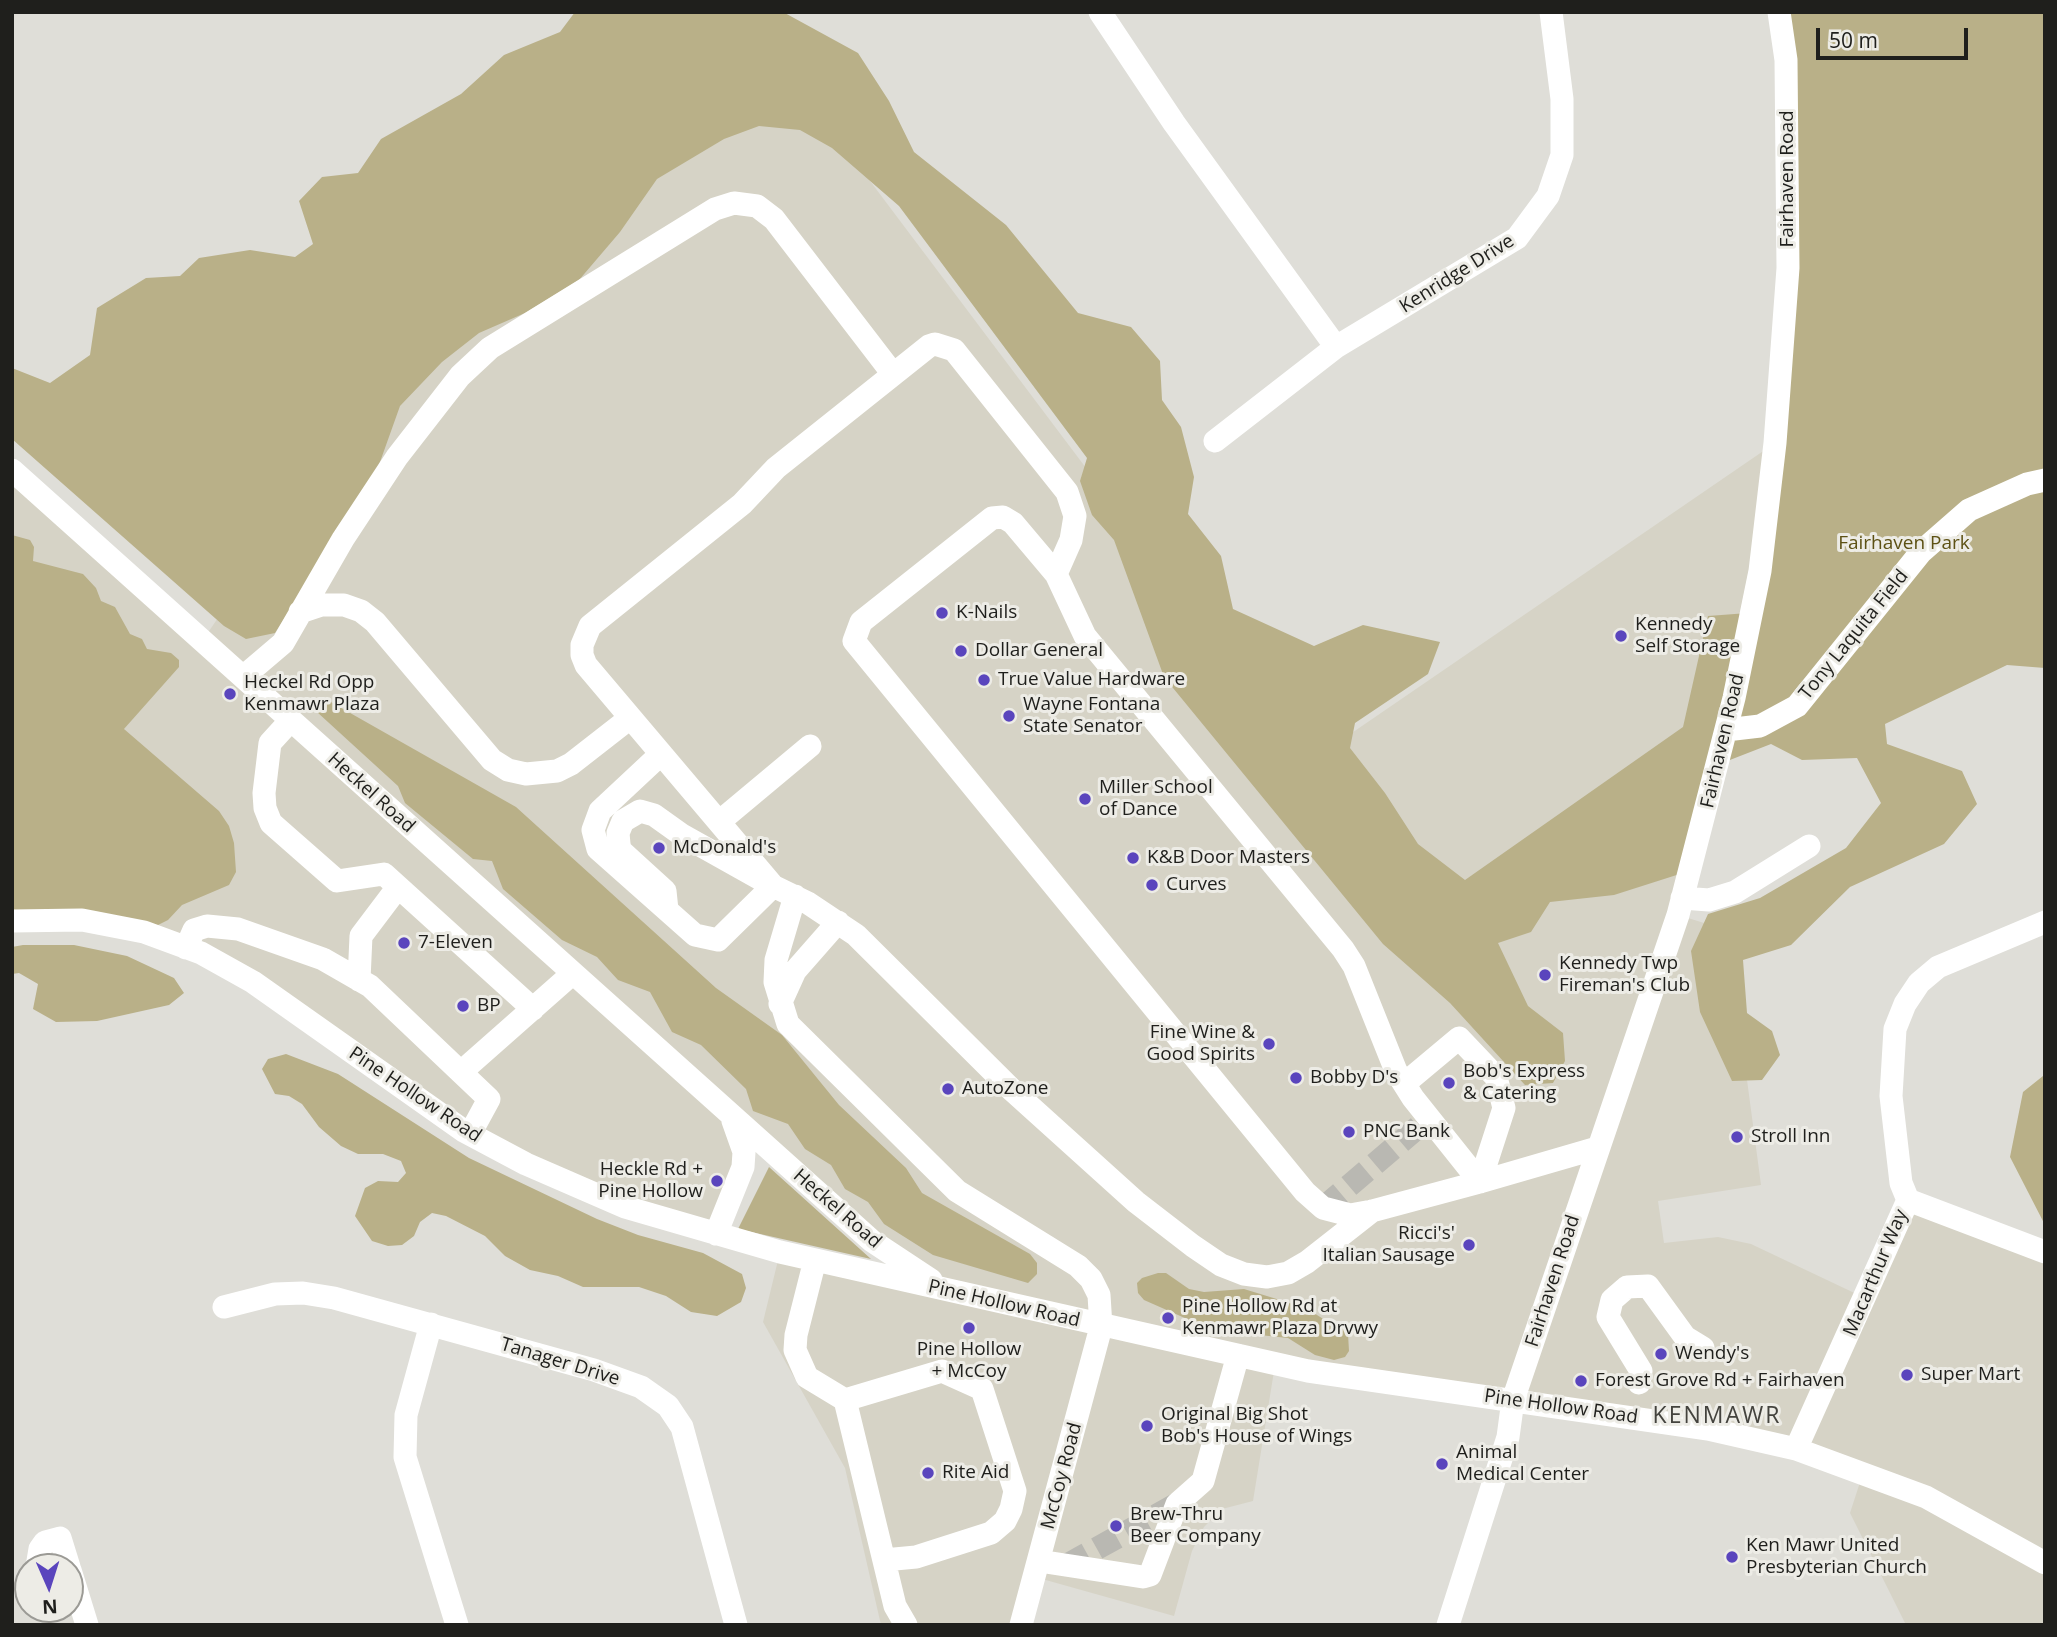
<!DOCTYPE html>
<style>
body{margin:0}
#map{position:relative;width:2057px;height:1637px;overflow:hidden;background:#dfded8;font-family:"Open Sans",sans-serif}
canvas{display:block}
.frame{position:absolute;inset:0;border:14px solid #1f1f1c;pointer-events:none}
.north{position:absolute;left:14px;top:1553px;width:70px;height:70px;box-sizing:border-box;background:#edece6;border:2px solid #9b9a95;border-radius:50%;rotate:177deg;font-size:19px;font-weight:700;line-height:28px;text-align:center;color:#1f1f1c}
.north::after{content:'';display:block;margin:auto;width:24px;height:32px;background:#5a45bd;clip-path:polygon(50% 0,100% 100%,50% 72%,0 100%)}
.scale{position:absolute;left:1816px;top:28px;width:152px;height:32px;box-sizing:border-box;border:4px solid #1f1f1c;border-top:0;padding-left:9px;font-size:21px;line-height:24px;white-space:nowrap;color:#1f1f1c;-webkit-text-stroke:5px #edece6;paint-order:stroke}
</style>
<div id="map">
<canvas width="2057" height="1637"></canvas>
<div class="frame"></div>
<div class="north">N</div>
<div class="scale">50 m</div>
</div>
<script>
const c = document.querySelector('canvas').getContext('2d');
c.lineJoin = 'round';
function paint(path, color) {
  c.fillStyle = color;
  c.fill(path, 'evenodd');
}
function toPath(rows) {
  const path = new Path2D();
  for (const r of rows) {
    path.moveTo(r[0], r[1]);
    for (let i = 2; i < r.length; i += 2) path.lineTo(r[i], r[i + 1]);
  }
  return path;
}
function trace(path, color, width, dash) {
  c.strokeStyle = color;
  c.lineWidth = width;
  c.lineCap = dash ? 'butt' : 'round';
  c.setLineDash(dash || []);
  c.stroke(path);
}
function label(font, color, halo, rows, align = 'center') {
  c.font = font + ' "Open Sans",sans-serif';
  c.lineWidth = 6;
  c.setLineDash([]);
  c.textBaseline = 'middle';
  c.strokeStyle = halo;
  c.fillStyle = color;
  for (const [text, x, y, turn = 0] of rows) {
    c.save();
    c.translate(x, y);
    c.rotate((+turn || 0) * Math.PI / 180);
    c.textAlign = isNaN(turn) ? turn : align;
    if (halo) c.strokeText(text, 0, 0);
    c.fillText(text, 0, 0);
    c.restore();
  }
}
const built = toPath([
 [785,68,1308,763,1775,443,1678,915,1727,930,1761,1185,1658,1201,1664,1243,1718,1237,1751,1244,1865,1298,1908,1200,2045,1252,2045,1625,1906,1625,1850,1513,1863,1473,1796,1449,1275,1365,1253,1501,1222,1509,1204,1527,1192,1551,1174,1616,1035,1577,1021,1625,881,1625,845,1468,763,1322,780,1252,949,1291,740,1134,716,1234,526,1164,311,1022,144,932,124,729,133,719,12,850,12,470,203,640,387,368]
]);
const green = toPath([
 [575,12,783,12,858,53,889,101,914,152,1006,225,1078,313,1131,327,1160,361,1162,400,1181,427,1194,477,1188,514,1221,556,1233,609,1314,646,1363,625,1440,642,1428,674,1355,723,1350,748,1385,793,1418,844,1465,880,1683,727,1708,616,1748,613,1686,872,1614,895,1550,902,1531,932,1498,943,1528,1006,1563,1033,1565,1061,1553,1083,1525,1085,1450,1003,1383,944,1164,677,1114,540,1092,515,1080,481,1087,458,899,206,832,148,800,130,759,126,724,139,657,179,620,232,579,280,525,313,479,333,442,362,400,406,375,476,275,633,246,639,224,626,12,439,12,368,50,383,90,355,97,308,146,278,180,276,199,258,250,250,295,257,313,244,299,201,322,177,358,173,381,139,461,94,504,55,560,32],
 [1779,12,2045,12,2045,668,2007,665,1885,724,1887,744,1962,771,1977,804,1944,844,1850,887,1791,945,1743,960,1747,1013,1772,1031,1780,1055,1762,1080,1732,1081,1700,1012,1691,951,1708,914,1760,898,1846,848,1881,803,1857,758,1802,760,1771,744,1717,765,1776,431],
 [12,535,30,540,34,547,33,561,83,574,96,588,101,601,115,607,130,634,142,639,147,649,171,653,179,660,179,667,124,729,219,811,229,826,234,843,236,872,229,885,182,905,168,920,152,928,12,919],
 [329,701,516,807,716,988,782,1035,839,1105,906,1168,922,1193,1030,1254,1037,1263,1037,1274,1028,1283,933,1255,884,1224,868,1202,845,1189,831,1165,805,1149,788,1124,753,1111,746,1089,701,1045,672,1032,650,992,618,980,597,957,562,940,503,889,492,861,473,859,405,803,398,786,317,712],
 [23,945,74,945,127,956,174,978,184,993,169,1005,97,1021,56,1022,33,1009,38,984,19,973,12,974,12,947],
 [286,1054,338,1074,469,1158,597,1219,638,1235,703,1253,742,1274,746,1288,741,1302,717,1316,691,1312,666,1296,639,1287,583,1287,558,1276,530,1270,505,1256,485,1236,446,1216,432,1213,420,1222,414,1236,402,1245,388,1246,372,1241,355,1216,365,1188,378,1181,398,1182,406,1173,401,1161,383,1154,358,1154,341,1146,319,1127,302,1104,289,1096,275,1094,262,1069,268,1059],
 [2043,1076,2045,1077,2045,1225,2010,1157,2023,1092],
 [769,1167,871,1259,738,1229],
 [1158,1273,1166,1273,1189,1289,1204,1292,1244,1289,1306,1308,1328,1322,1341,1326,1348,1334,1349,1351,1345,1357,1334,1360,1315,1355,1288,1338,1212,1330,1144,1300,1138,1293,1137,1283,1142,1278]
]);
const minorTunnel = toPath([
 [1323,1208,1429,1118],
 [1067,1565,1177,1504]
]);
const minor = toPath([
 [1100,12,1174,123,1336,347],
 [1215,441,1336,347,1517,238,1548,196,1562,155,1562,99,1551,12],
 [12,470,872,1241,931,1280],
 [1056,574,1071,540,1075,516,1067,492,954,350,935,344,929,346,776,468,742,504,590,626,582,645,582,655,586,665,773,886,808,903,856,935,1013,1091,1136,1202,1193,1246,1221,1265,1244,1274,1267,1277,1288,1273,1307,1262,1372,1211],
 [300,612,321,605,344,605,361,611,375,622,492,760,508,770,526,774,557,771,571,764,630,718],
 [243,677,283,643,343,539,397,457,460,376,490,348,715,209,734,203,757,206,774,219,893,374],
 [291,720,270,743,264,793,265,808,271,823,337,881,384,874,533,1009],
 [1726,730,1760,726,1797,706,1921,552,1969,510,2027,484,2045,480],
 [661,754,600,811,593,830,598,849,695,935,718,940,773,886,682,835,654,815,640,811,623,821,618,833,619,844,620,850,665,891,667,910],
 [719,822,810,746],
 [795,896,776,960,775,982,788,1024,957,1191,1078,1266,1091,1279,1099,1295,1101,1327,1021,1625],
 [1682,898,1709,900,1735,892,1809,846],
 [12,921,82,920,144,932,201,953,253,982,464,1131,526,1164,625,1207,780,1252,1308,1371,1708,1429,1796,1449,1926,1497,2045,1563],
 [186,948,194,930,207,926,238,929,323,959,370,986,489,1099,470,1134],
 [359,980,361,936,398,887],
 [780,1004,795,971,838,922],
 [461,1072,572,974],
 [1404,1084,1459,1038,1496,1077,1504,1108,1480,1182],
 [1480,1182,1413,1098,1396,1071,1354,966,1343,949,1085,636,1056,574,1013,523,1003,517,992,518,861,622,854,641,1305,1192,1323,1208,1350,1215,1372,1211,1480,1182,1597,1148],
 [1908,1200,2045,1252],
 [716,1234,743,1167,744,1152,733,1121],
 [815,1260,796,1335,795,1350,807,1377,845,1400,895,1606,906,1625],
 [224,1307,275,1294,303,1293,334,1298,594,1370,641,1387,668,1406,682,1427,736,1625],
 [431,1324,406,1415,405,1457,457,1625],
 [1639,1383,1641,1371,1608,1317,1612,1300,1627,1287,1648,1286,1685,1337,1703,1348],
 [845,1400,942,1371,982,1389,1015,1491,1011,1509,1005,1521,991,1533,916,1557,884,1560],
 [1796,1449,1908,1200,1901,1183,1891,1096,1895,1029,1905,1004,1919,983,1938,967,2045,922],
 [1039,1561,1143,1577,1150,1575,1177,1504,1203,1481,1238,1355],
 [37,1567,40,1549,45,1542,60,1538,69,1567],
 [70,1570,87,1625],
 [1448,1625,1508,1437,1513,1400,1678,915,1734,698,1760,571,1775,443,1788,268,1786,60,1779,12]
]);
const markers = [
 [942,613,7,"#5a45bd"],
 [1621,636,7,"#5a45bd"],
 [961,651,7,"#5a45bd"],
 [984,680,7,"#5a45bd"],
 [230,694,7,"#5a45bd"],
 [1009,716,7,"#5a45bd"],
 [1085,799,7,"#5a45bd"],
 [659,848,7,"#5a45bd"],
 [1133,858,7,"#5a45bd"],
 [1152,885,7,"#5a45bd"],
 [404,943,7,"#5a45bd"],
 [1545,975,7,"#5a45bd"],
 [463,1006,7,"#5a45bd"],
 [1269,1044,7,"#5a45bd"],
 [1296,1078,7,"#5a45bd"],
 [1449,1083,7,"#5a45bd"],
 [948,1089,7,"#5a45bd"],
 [1349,1132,7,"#5a45bd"],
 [1737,1137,7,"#5a45bd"],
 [717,1181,7,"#5a45bd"],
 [1469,1245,7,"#5a45bd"],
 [1168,1318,7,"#5a45bd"],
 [969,1328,7,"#5a45bd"],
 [1661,1354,7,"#5a45bd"],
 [1907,1375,7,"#5a45bd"],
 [1581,1381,7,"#5a45bd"],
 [1147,1426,7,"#5a45bd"],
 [1442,1464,7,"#5a45bd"],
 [928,1473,7,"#5a45bd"],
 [1116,1526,7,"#5a45bd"],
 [1732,1557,7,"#5a45bd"]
];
const streetNames = [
 ["Fairhaven Road",1788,179,-90],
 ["Kenridge Drive",1457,274,-32],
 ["Tony Laquita Field",1854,635,-51],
 ["Fairhaven Road",1723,741,-77],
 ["Heckel Road",371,793,42],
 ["Pine Hollow Road",415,1095,34],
 ["Heckel Road",837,1209,41],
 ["Macarthur Way",1876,1273,-67],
 ["Fairhaven Road",1553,1281,-72],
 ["Pine Hollow Road",1004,1304,13],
 ["Tanager Drive",560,1362,17],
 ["Pine Hollow Road",1561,1407,8],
 ["McCoy Road",1062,1476,-75]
];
const parkNames = [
 ["Fairhaven Park",1904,544]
];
const poiNames = [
 ["K-Nails",956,613],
 ["Kennedy",1635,625],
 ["Self Storage",1635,647],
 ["Dollar General",975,651],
 ["True Value Hardware",998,680],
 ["Heckel Rd Opp",244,683],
 ["Kenmawr Plaza",244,705],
 ["Wayne Fontana",1023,705],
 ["State Senator",1023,727],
 ["Miller School",1099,788],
 ["of Dance",1099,810],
 ["McDonald's",673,848],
 ["K&B Door Masters",1147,858],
 ["Curves",1166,885],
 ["7-Eleven",418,943],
 ["Kennedy Twp",1559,964],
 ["Fireman's Club",1559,986],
 ["BP",477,1006],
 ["Fine Wine &",1255,1033,"right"],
 ["Good Spirits",1255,1055,"right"],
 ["Bob's Express",1463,1072],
 ["& Catering",1463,1094],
 ["Bobby D's",1310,1078],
 ["AutoZone",962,1089],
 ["PNC Bank",1363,1132],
 ["Stroll Inn",1751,1137],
 ["Heckle Rd +",703,1170,"right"],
 ["Pine Hollow",703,1192,"right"],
 ["Ricci's'",1455,1234,"right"],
 ["Italian Sausage",1455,1256,"right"],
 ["Pine Hollow Rd at",1182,1307],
 ["Kenmawr Plaza Drvwy",1182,1329],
 ["Pine Hollow",969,1350,"center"],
 ["+ McCoy",969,1372,"center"],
 ["Wendy's",1675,1354],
 ["Super Mart",1921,1375],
 ["Forest Grove Rd + Fairhaven",1595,1381],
 ["Original Big Shot",1161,1415],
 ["Bob's House of Wings",1161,1437],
 ["Animal",1456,1453],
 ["Medical Center",1456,1475],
 ["Rite Aid",942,1473],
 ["Brew-Thru",1130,1515],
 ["Beer Company",1130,1537],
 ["Ken Mawr United",1746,1546],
 ["Presbyterian Church",1746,1568]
];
const quarterNames = [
 ["KENMAWR",1717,1416]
];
paint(built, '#d6d3c6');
paint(green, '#b9b088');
trace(minorTunnel, '#b9b8b2', 23, [23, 11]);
trace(minor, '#fff', 23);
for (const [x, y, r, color] of markers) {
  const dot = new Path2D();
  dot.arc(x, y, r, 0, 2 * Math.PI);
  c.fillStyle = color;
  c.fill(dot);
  trace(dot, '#edece6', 2.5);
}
label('19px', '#1f1f1c', '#edece6', streetNames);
label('19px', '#5d5114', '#edece6', parkNames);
label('19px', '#1f1f1c', '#edece6', poiNames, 'left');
c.letterSpacing = '2px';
label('23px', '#44433e', '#edece6', quarterNames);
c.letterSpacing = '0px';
</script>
